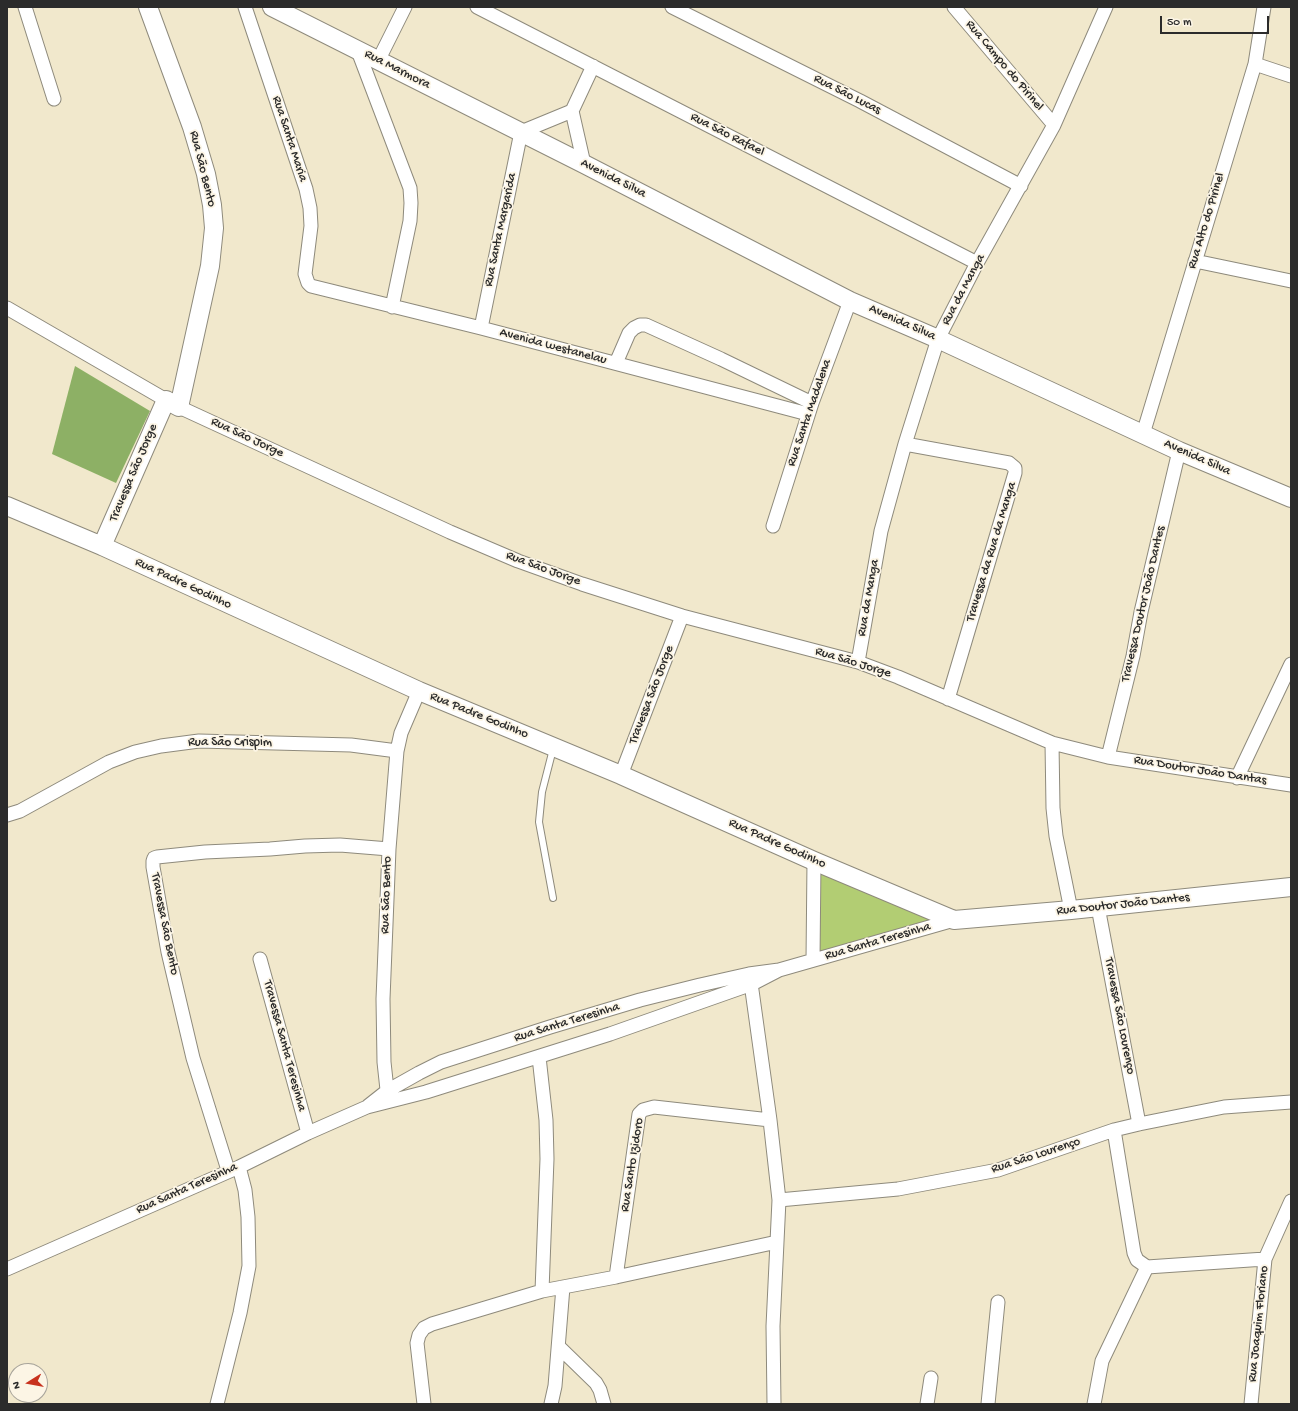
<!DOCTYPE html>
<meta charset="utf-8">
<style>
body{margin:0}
#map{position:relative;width:1298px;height:1411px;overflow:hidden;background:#f1e8cc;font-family:"Gochi Hand",sans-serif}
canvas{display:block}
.frame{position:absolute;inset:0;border:8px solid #2b2b2b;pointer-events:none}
.north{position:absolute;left:8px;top:1363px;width:40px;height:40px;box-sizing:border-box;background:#fcf5e5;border:1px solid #a8a49b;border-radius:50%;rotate:259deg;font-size:11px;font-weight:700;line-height:16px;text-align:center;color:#2b2b2b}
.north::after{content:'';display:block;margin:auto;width:14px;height:18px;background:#c8321e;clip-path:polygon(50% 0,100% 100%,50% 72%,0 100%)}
.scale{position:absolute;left:1160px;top:16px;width:109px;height:18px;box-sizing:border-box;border:2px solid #2b2b2b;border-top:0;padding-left:5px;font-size:12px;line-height:14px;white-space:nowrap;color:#2b2b2b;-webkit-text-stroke:3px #fcf5e5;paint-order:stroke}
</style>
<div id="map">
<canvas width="1298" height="1411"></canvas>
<div class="frame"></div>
<div class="north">N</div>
<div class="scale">50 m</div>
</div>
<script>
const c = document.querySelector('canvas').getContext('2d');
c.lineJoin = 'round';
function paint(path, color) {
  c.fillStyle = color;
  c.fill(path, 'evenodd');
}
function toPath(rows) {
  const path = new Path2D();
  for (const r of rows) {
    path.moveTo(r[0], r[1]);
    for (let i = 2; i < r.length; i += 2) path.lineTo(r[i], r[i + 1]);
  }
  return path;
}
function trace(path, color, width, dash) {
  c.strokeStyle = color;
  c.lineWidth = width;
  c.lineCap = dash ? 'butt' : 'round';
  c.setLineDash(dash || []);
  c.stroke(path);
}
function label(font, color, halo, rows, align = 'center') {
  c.font = font + ' "Gochi Hand",sans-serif';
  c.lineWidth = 3.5;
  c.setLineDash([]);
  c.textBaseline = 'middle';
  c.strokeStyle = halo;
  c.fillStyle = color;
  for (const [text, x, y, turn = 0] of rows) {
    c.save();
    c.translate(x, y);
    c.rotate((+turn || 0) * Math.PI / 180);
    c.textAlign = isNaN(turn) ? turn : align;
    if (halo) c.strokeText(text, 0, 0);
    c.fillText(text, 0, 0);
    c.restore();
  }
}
const green = toPath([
 [819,867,938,920,819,954]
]);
const forest = toPath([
 [75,366,150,411,116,483,52,454]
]);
const lane = toPath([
 [553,898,539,822,542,792,553,749]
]);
const street = toPath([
 [25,7,54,99],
 [245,7,306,189,310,208,311,226,305,274,308,283,311,286,481,328,808,414],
 [477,7,977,263],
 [672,7,860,101,1021,186],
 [954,7,1054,125],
 [358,51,410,188,411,203,410,221,392,307],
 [378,61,405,7],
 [1255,64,1291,76],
 [572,111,593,66],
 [1195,261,1291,281],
 [7,308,166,400],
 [481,328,521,132,572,111,584,164],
 [616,363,629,333,634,328,640,325,646,325,721,359,812,403],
 [179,407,450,532,518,561,582,584,682,616,858,662,898,677,1052,743,1108,757,1291,785],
 [1143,434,1255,64,1264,7],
 [905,444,1009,463,1015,468,1015,473,948,699],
 [773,526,812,403,850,301],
 [858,662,881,531,905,444,938,339,977,263,1054,125,1106,7],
 [1052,743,1053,808,1056,836,1071,910],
 [1108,757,1133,656,1141,612,1179,451],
 [621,775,682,616],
 [1237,778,1291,664],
 [7,815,20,811,109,762,135,752,161,746,199,741,351,745,397,751],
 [1098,907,1139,1124],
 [260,959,308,1133],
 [813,960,814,861],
 [750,976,770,1120,779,1200,773,1326,774,1404],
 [539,1057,546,1120,547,1159,542,1291],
 [388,1099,384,1062,383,999,389,849,397,751,401,733,419,691],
 [368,1106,387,1091,419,1073,441,1062,550,1027,640,1000,700,985,749,974,779,970,954,920],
 [1114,1130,1134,1253,1137,1260,1147,1267],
 [228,1170,193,1058,168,952,153,867,153,861,154,858,157,857,205,852,270,849,305,846,340,845,389,849],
 [779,1200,898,1189,998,1170,1114,1130,1139,1124,1224,1107,1291,1102],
 [1147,1267,1265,1259],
 [7,1269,239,1167,308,1133,367,1107,426,1092,610,1034,752,984,779,970],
 [616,1277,639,1114,643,1110,654,1107,770,1120],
 [559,1347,596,1383,600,1390,604,1404],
 [217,1404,240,1313,249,1266,248,1217,245,1190,239,1167],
 [424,1404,417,1343,419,1335,424,1328,432,1324,542,1291,616,1277,777,1242],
 [551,1404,555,1386,563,1287],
 [927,1404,931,1378],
 [988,1404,998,1302],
 [1094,1404,1102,1361,1147,1267],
 [1251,1404,1265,1259,1291,1201]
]);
const secondary = toPath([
 [272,7,584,164,850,301,938,339,1179,451,1291,498],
 [7,506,102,546,419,691,621,775,814,861,954,920,1071,910,1291,887],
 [102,546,166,400,179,407,210,266,214,228,212,205,206,174,192,127,148,7]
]);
const streetNames = [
 ["Rua Campo do Pirinel",1004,66,50],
 ["Rua Marmora",397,70,27],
 ["Rua São Lucas",847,95,27],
 ["Rua São Rafael",727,135,27],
 ["Rua Santa Maria",289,139,72],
 ["Rua São Bento",202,169,76],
 ["Avenida Silva",613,179,27],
 ["Rua Alto do Pirinel",1207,221,-73],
 ["Rua Santa Margarida",501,230,-78],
 ["Rua da Manga",964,290,-62],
 ["Avenida Silva",902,323,24],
 ["Avenida westanelau",553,347,15],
 ["Rua Santa Madalena",810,413,-71],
 ["Rua São Jorge",247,438,25],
 ["Avenida Silva",1197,458,24],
 ["Travessa São Jorge",134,473,-67],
 ["Travessa da Rua da Manga",992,552,-73],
 ["Rua São Jorge",543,569,20],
 ["Rua Padre Godinho",183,584,25],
 ["Rua da Manga",869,598,-80],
 ["Travessa Doutor João Dantes",1144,604,-77],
 ["Rua São Jorge",853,663,17],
 ["Travessa São Jorge",652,695,-69],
 ["Rua Padre Godinho",479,716,22],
 ["Rua São Crispim",230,743],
 ["Rua Doutor João Dantas",1200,771,9],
 ["Rua Padre Godinho",777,844,24],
 ["Rua São Bento",387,895,-88],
 ["Rua Doutor João Dantes",1123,905,-6],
 ["Travessa São Bento",164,924,79],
 ["Rua Santa Teresinha",878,942,-16],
 ["Travessa São Lourenço",1119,1016,79],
 ["Rua Santa Teresinha",567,1023,-17],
 ["Travessa Santa Teresinha",284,1046,75],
 ["Rua São Lourenço",1036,1156,-18],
 ["Rua Santo Izidoro",633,1165,-81],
 ["Rua Santa Teresinha",187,1189,-24],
 ["Rua Joaquim Floriano",1259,1324,-84]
];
paint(green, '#b2cd73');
paint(forest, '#8db065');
trace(lane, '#8e8a7c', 8);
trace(street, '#8e8a7c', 15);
trace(secondary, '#8e8a7c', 20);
trace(lane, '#fff', 6);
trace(street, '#fff', 13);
trace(secondary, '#fff', 18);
label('13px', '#2b2b2b', '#fcf5e5', streetNames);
</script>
